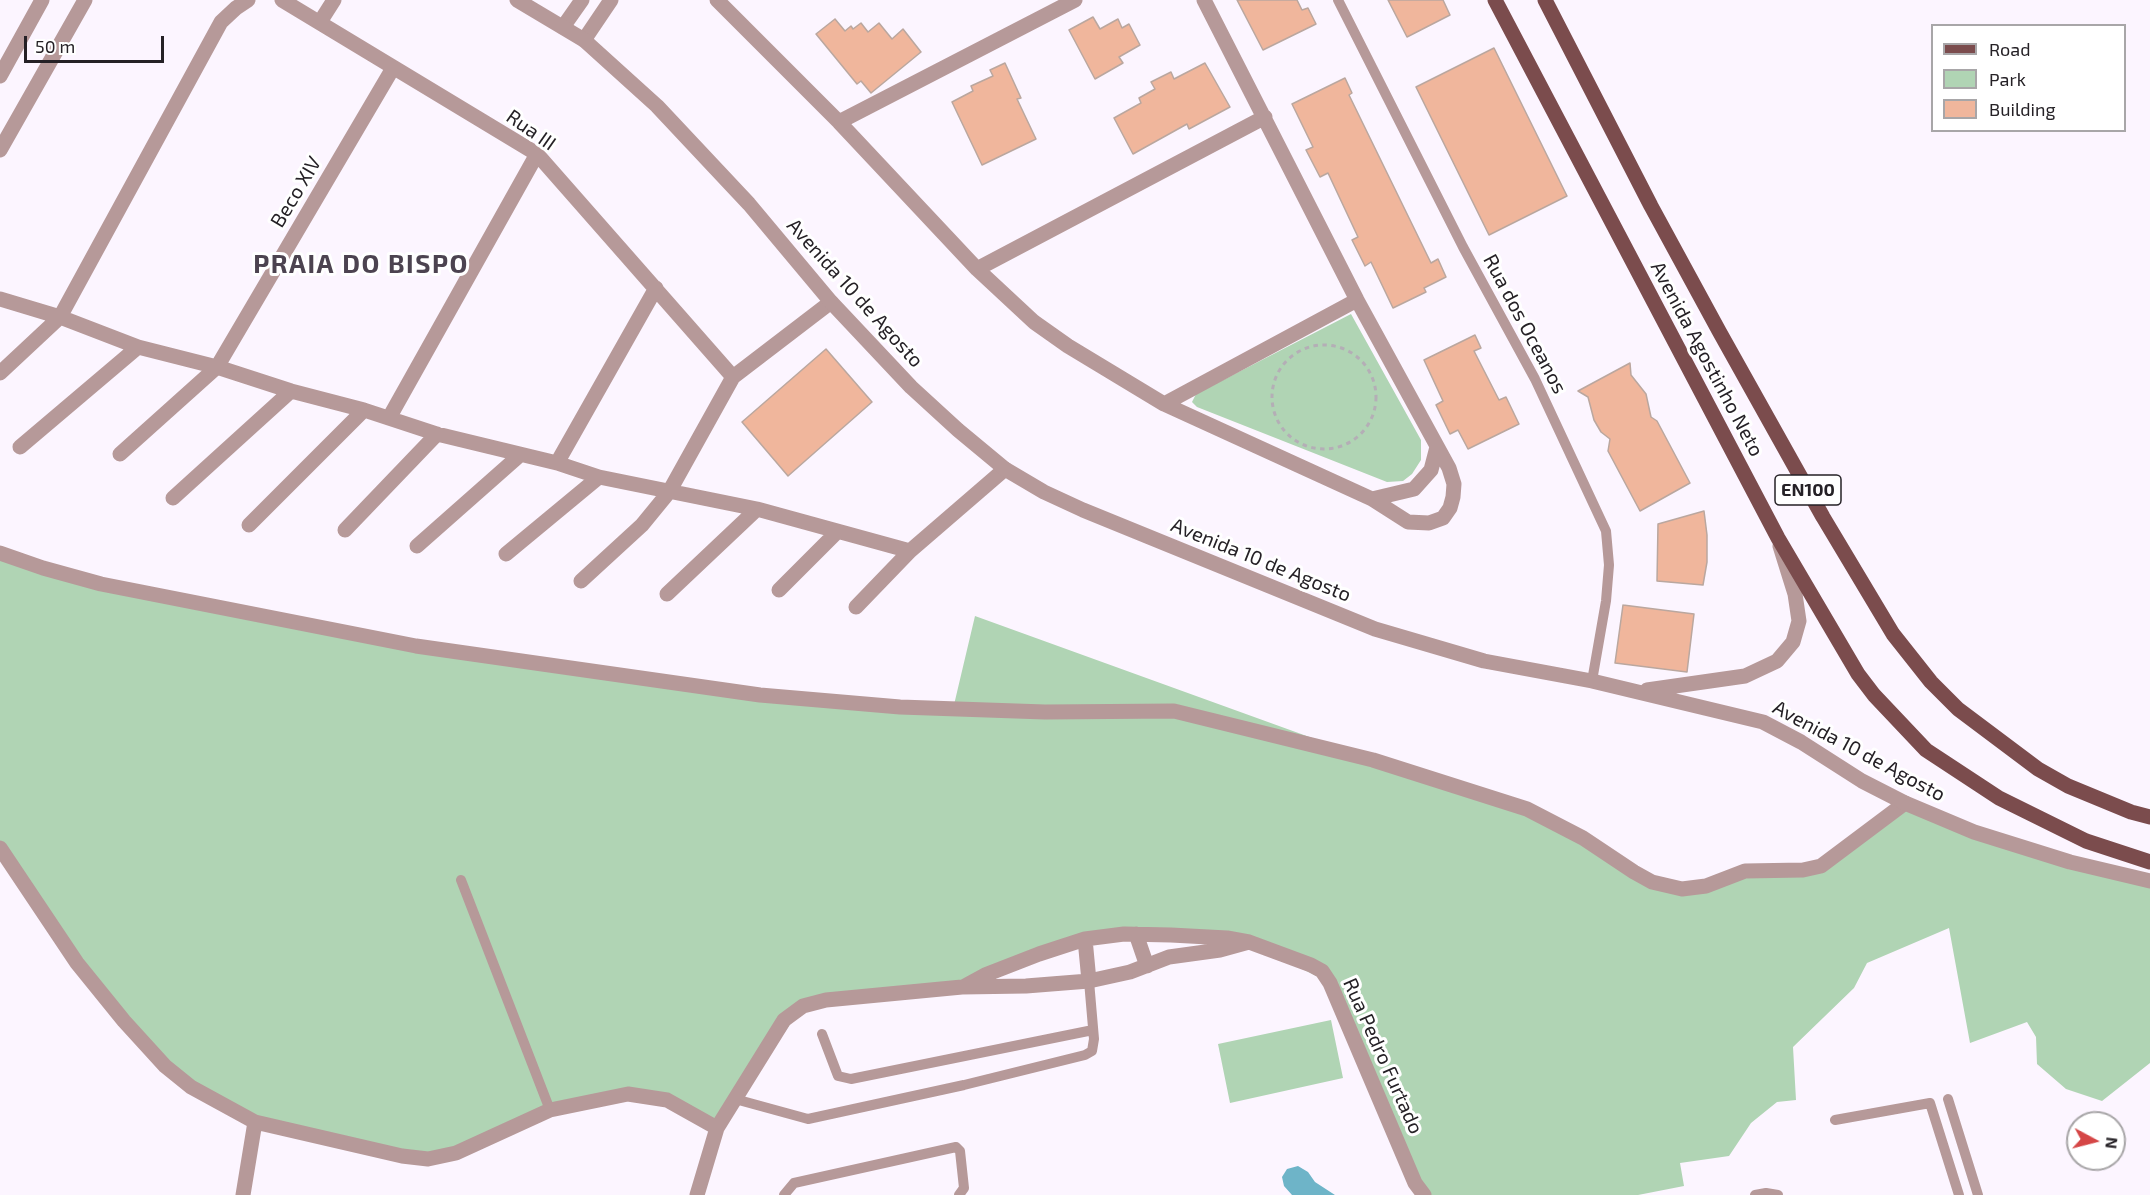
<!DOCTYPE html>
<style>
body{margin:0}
#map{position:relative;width:2150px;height:1195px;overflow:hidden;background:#fcf5ff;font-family:"Exo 2",sans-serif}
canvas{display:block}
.legend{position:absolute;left:1931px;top:24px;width:195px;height:108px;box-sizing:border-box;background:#fff;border:2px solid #a8a6a8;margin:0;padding:8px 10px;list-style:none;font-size:18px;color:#252126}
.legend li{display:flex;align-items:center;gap:12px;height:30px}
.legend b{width:30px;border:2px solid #a8a6a8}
.north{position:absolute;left:2066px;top:1111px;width:60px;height:60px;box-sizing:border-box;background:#fff;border:2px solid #a8a6a8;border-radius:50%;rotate:97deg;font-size:16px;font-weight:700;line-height:24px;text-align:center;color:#252126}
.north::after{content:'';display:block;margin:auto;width:21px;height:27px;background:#d54646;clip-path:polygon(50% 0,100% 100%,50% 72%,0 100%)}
.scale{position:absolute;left:24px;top:36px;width:140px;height:27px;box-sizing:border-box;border:3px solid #252126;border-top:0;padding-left:8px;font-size:18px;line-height:21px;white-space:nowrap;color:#252126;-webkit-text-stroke:4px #fff;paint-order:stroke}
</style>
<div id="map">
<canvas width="2150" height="1195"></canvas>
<ul class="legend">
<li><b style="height:8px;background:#7b4c4d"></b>Road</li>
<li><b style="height:16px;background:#b0d4b4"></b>Park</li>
<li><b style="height:16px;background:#f0b69c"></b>Building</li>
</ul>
<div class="north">N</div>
<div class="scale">50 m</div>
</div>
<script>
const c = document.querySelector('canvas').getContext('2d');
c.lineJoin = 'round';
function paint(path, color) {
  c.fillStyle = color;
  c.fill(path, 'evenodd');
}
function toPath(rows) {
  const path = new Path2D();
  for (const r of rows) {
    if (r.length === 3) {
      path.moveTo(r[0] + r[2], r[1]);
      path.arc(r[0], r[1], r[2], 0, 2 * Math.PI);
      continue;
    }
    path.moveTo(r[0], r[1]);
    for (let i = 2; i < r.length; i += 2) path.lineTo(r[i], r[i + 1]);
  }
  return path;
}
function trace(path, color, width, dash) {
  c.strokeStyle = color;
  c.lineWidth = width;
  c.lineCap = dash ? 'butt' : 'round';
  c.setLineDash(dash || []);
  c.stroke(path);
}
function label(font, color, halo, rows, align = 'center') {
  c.font = font + ' "Exo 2",sans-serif';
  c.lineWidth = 6;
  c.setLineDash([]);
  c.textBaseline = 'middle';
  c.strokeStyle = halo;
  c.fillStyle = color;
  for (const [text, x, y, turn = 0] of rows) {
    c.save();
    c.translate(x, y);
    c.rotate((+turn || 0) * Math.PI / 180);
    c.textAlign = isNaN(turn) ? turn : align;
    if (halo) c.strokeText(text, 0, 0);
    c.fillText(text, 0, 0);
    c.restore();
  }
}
const green = toPath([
 [1351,314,1421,440,1421,460,1412,474,1403,481,1387,482,1197,407,1192,402,1196,394],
 [0,553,43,568,415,646,900,707,953,709,975,616,1373,760,1527,809,1666,887,1745,871,1803,870,1905,803,2150,881,2150,1063,2102,1101,2066,1089,2037,1064,2036,1037,2027,1022,1970,1043,1949,928,1867,963,1854,988,1793,1047,1796,1100,1777,1102,1751,1123,1729,1156,1680,1163,1684,1186,1638,1195,1424,1195,1330,983,1249,942,1098,937,962,987,803,1006,717,1128,667,1100,628,1094,550,1110,428,1159,255,1122,191,1087,124,1021,0,848],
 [1331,1020,1343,1078,1230,1103,1218,1044]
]);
const water = toPath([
 [1298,1166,1308,1172,1315,1182,1335,1195,1292,1195,1284,1186,1282,1177,1287,1169]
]);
const building = toPath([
 [1237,0,1297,0,1302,10,1308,8,1316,24,1263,50,1237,0],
 [1388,0,1443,0,1450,15,1407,37,1388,0],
 [1093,17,1100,29,1118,19,1122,28,1129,24,1140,45,1119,57,1123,63,1095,79,1069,30,1093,17],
 [835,19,845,31,851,26,853,29,861,23,868,32,879,23,892,39,903,29,921,52,871,93,861,81,857,84,816,34,835,19],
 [1494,48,1567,196,1489,235,1416,87,1494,48],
 [1005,63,1021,98,1017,99,1036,139,982,165,952,102,973,91,971,86,993,76,990,70,1005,63],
 [1205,63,1230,107,1189,129,1187,124,1133,154,1114,118,1141,103,1139,98,1155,89,1151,82,1171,72,1174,79,1205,63],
 [1345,78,1352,93,1349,95,1431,263,1438,259,1446,277,1424,288,1426,292,1393,308,1371,262,1365,266,1352,240,1358,237,1328,173,1320,177,1306,150,1313,147,1292,104,1345,78],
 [1475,335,1481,348,1474,351,1499,400,1506,397,1519,424,1468,449,1458,430,1450,434,1436,405,1443,401,1424,360,1475,335],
 [826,349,872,402,788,476,742,422,826,349],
 [1630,363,1631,375,1646,394,1651,417,1657,421,1690,483,1640,511,1608,451,1610,439,1601,432,1594,420,1588,397,1578,391,1630,363],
 [1704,511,1707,535,1707,562,1703,585,1657,581,1658,524,1704,511],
 [1623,605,1694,614,1687,672,1615,663,1623,605]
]);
const path = toPath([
 [1324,397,52]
]);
const service = toPath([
 [1338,0,1463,247,1535,379,1606,531,1609,565,1606,601,1592,681],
 [461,880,550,1110],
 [822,1034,838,1076,851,1079,1093,1030],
 [735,1099,808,1119,964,1085,1085,1055,1092,1051,1094,1039,1089,981],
 [1948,1099,1978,1195],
 [1835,1120,1930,1103,1959,1195],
 [784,1195,794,1183,956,1147,960,1151,964,1188,959,1195],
 [1755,1195,1766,1193,1778,1195]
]);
const minor = toPath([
 [282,0,537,154,733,377],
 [717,0,839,122,977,269,1034,322,1068,346,1164,404,1372,499,1408,522,1429,523,1443,518,1450,508,1453,497,1454,484,1449,468,1357,300,1204,0],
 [320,22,334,0],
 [563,27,582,0],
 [584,40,611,0],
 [839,122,1075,0],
 [977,269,1265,117],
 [0,299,60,317,138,347,217,367,291,391,364,410,437,434,557,463,599,477,757,509,910,551],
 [0,373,60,317,221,22,236,8,248,0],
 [1164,404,1357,300],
 [389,418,537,154],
 [20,447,138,347],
 [120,454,217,367,393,68],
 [557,463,656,288],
 [173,498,291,391],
 [1372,499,1414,489,1431,470,1437,447],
 [249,525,364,410],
 [345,530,437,434],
 [417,546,520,455],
 [0,553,43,568,101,584,416,646,760,695,900,707,1045,712,1174,711,1373,760,1527,809,1583,838,1634,872,1652,882,1682,889,1706,886,1745,871,1803,870,1821,866,1905,803],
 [506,554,599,477],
 [581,581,642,525,669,492,733,377,831,302],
 [779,590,837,532],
 [667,594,757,509],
 [856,607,910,551,1005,469],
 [0,848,77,963,124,1021,165,1066,191,1087,255,1122,402,1156,428,1159,456,1153,550,1110,628,1094,667,1100,717,1128],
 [1136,934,1147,966],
 [1085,939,1089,981],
 [963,987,985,975,1039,954,1085,939,1124,934,1171,935,1227,938,1249,942,1311,965,1322,971,1330,983,1415,1183,1424,1195],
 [243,1195,255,1122],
 [697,1195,717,1128,784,1020,803,1006,826,1000,962,987,1026,986,1089,981,1130,972,1169,957,1220,950,1249,942]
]);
const tertiary = toPath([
 [517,0,584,40,657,106,749,204,831,302,911,387,958,430,1005,469,1044,492,1083,510,1375,629,1484,661,1592,681,1763,722,1801,742,1862,781,1905,803,1974,832,2070,862,2150,881],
 [0,76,42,0],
 [0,150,85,0],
 [1647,690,1745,676,1777,661,1793,642,1799,621,1795,594,1780,546]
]);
const primary = toPath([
 [1495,0,1778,538,1858,674,1874,695,1926,750,1999,798,2086,841,2150,862],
 [1545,0,1651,206,1719,331,1823,517,1893,634,1931,682,1958,709,2038,769,2068,786,2131,812,2150,817]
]);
const shields = [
 [1808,490,66]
];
const shieldNames = [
 ["EN100",1808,490]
];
const streetNames = [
 ["Rua III",531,130,35],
 ["Beco XIV",296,192,-59],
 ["Avenida 10 de Agosto",855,293,48],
 ["Rua dos Oceanos",1525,324,62],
 ["Avenida Agostinho Neto",1707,359,62],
 ["Avenida 10 de Agosto",1261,560,22],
 ["Avenida 10 de Agosto",1859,751,28],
 ["Rua Pedro Furtado",1383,1056,66]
];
const districtNames = [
 ["PRAIA DO BISPO",361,264]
];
paint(green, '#b0d4b4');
paint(water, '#6eb4c8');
paint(building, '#f0b69c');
trace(building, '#baa79f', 1.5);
trace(path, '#b4aeb6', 3, [4.5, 4.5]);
trace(service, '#b69999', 10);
trace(minor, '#b69999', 15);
trace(tertiary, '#b69999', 15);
trace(primary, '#7b4c4d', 15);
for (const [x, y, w] of shields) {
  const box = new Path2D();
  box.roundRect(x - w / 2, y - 15, w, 30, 4.5);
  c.fillStyle = '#fff';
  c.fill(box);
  trace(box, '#252126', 1.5);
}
label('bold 18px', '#252126', null, shieldNames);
label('20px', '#252126', '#fff', streetNames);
c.letterSpacing = '1.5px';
label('bold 26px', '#4c4350', '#fff', districtNames);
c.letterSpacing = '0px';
</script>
